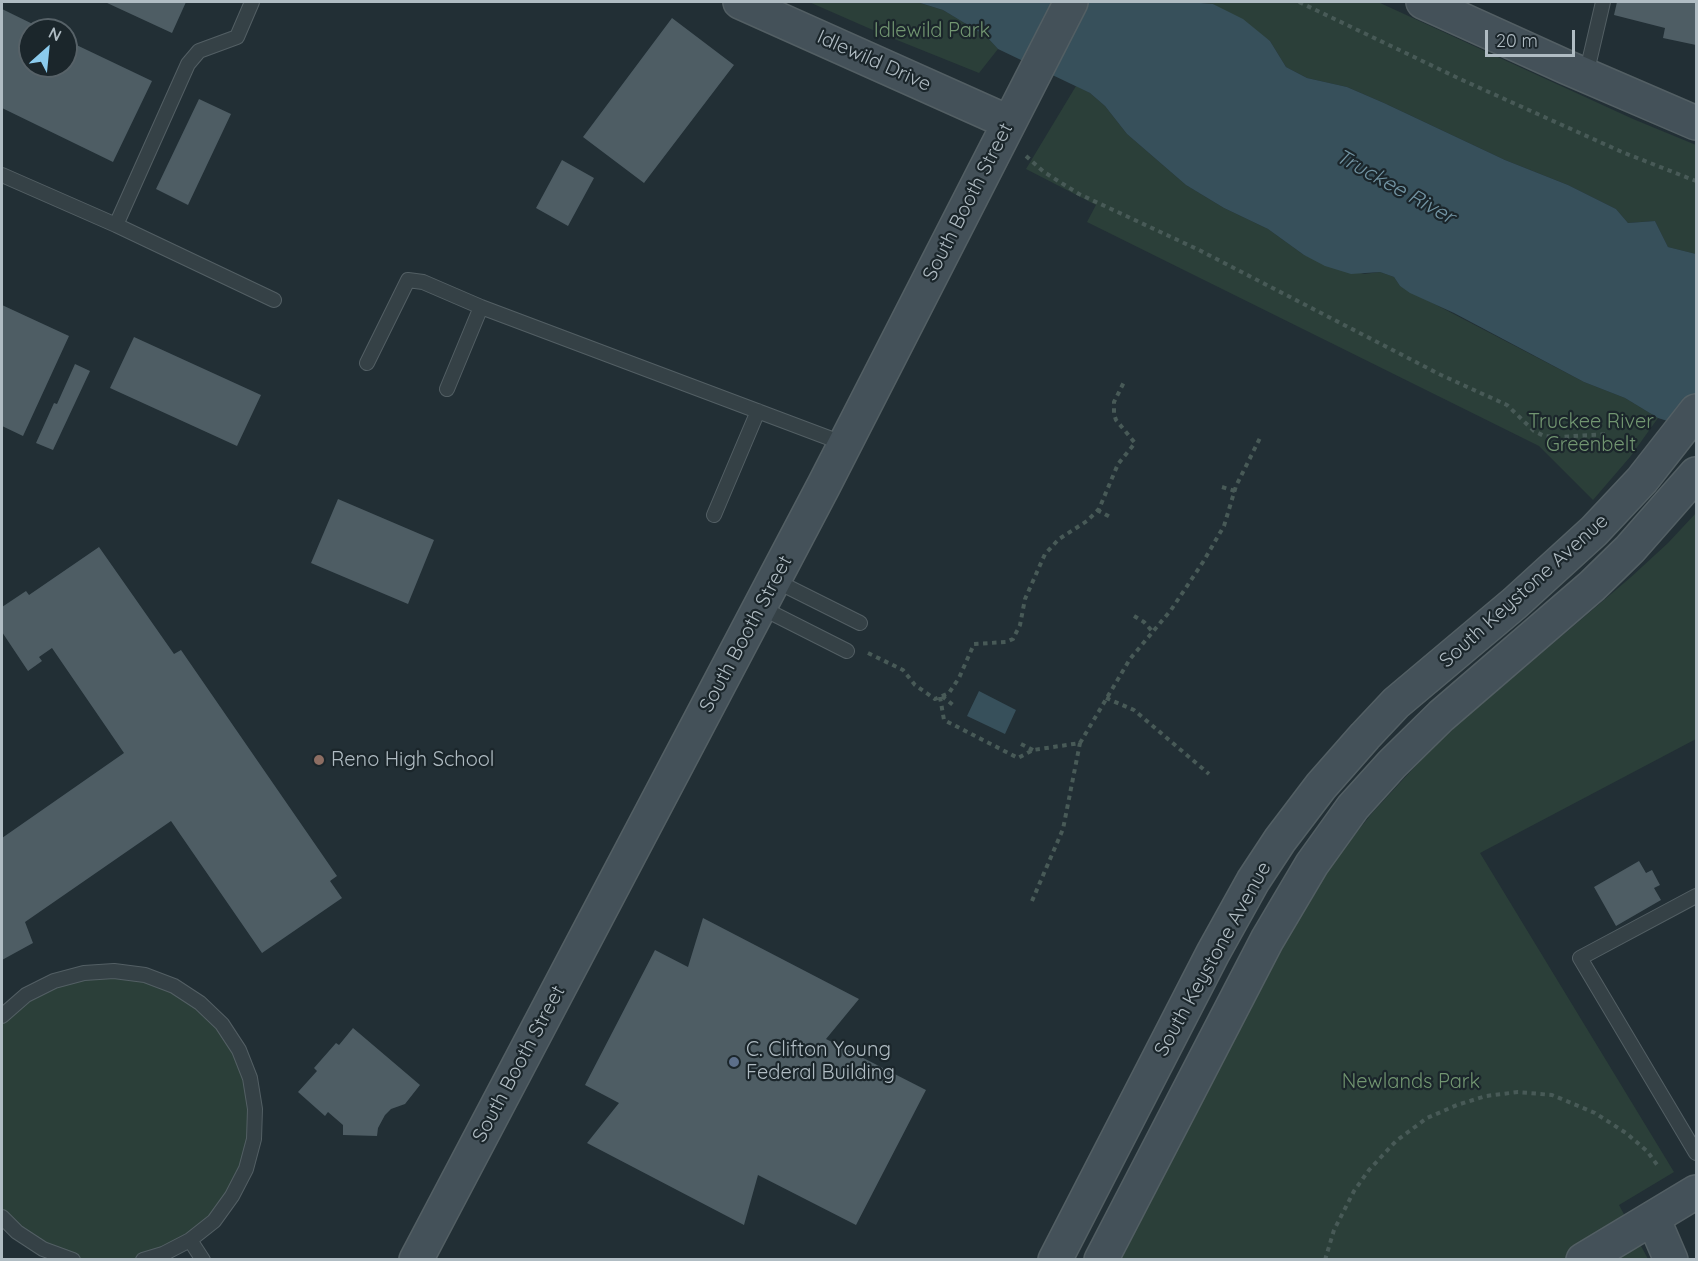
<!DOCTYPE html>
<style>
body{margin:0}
#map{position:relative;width:1698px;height:1261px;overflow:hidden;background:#222f35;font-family:Quicksand,sans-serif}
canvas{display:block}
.frame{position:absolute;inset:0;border:3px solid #b0bcc3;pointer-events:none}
.north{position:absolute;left:18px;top:18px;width:60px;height:60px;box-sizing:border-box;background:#1b262b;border:2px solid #576268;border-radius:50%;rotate:27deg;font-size:16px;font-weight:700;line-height:24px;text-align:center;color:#b0bcc3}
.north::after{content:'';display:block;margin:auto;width:21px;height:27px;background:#8bcbed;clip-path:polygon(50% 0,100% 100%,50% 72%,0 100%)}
.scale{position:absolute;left:1485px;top:30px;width:90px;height:27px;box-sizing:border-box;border:3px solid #b0bcc3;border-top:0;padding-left:8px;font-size:18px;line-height:21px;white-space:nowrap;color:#b0bcc3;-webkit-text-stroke:4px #1b262b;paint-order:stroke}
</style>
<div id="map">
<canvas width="1698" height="1261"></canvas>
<div class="frame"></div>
<div class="north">N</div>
<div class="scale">20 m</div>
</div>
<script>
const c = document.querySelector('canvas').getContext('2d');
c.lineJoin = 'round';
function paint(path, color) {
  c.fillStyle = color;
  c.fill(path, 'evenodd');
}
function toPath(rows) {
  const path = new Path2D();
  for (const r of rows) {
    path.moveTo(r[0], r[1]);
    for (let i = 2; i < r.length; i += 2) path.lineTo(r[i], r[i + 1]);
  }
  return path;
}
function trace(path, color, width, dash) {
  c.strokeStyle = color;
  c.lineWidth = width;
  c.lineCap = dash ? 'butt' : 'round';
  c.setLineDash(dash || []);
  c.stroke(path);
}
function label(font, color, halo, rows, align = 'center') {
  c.font = font + ' Quicksand,sans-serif';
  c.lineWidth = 4.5;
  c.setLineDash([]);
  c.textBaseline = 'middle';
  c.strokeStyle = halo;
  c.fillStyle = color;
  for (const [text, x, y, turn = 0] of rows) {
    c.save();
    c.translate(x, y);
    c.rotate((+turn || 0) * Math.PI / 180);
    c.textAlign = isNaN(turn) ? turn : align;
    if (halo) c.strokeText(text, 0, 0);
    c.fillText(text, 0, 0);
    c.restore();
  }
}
const green = toPath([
 [809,2,917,2,943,10,986,36,998,49,979,73,882,34],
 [1189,2,1378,2,1633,119,1696,145,1696,254,1668,247,1655,221,1628,223,1616,209,1568,185,1505,160,1384,103,1347,87,1307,78,1286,67,1270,41,1213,4],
 [1076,86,1090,93,1105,106,1127,134,1186,185,1224,208,1268,229,1304,255,1364,274,1380,272,1394,277,1400,286,1584,382,1625,398,1658,418,1630,457,1593,500,1539,446,1087,222,1096,205,1026,169],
 [1696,513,1696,739,1480,853,1674,1172,1619,1205,1648,1259,1120,1260,1284,941,1331,864,1373,812,1422,759,1457,725,1631,577,1668,543],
 [84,973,174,986,239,1050,254,1139,213,1220,142,1259,72,1259,2,1217,2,1016]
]);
const water = toPath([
 [917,2,1189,2,1213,4,1243,19,1270,41,1286,67,1307,78,1347,87,1384,103,1505,160,1568,185,1616,209,1628,223,1655,221,1668,247,1696,254,1696,430,1658,418,1625,398,1584,382,1454,313,1410,293,1400,286,1394,277,1380,272,1351,274,1325,266,1304,255,1268,229,1224,208,1186,185,1127,134,1105,106,1090,93,998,49,986,36,943,10],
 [979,691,1016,710,1005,734,967,716]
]);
const building = toPath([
 [105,2,186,2,172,33],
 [1617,2,1696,2,1696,45,1663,38,1665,28,1614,15],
 [2,9,45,30,30,30,30,66,66,66,66,40,152,81,113,162,2,108],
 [672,18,734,65,644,183,583,137],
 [199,99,231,114,188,205,156,189],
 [562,160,594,178,568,226,536,208],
 [2,305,69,336,23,436,2,426],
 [134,337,261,395,237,446,110,388],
 [75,364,90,371,53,450,36,443,54,403,57,404],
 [338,499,434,540,408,604,311,563],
 [99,547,174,654,181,650,337,876,330,881,342,898,262,953,171,821,25,922,33,943,2,960,2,838,124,753,52,648,39,657,42,661,28,671,2,632,2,614,3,613,2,607,26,591,29,595],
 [1639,861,1646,873,1652,870,1660,885,1654,888,1661,900,1616,926,1594,887],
 [703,918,859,999,826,1039,926,1090,856,1225,758,1175,744,1225,587,1143,619,1103,585,1085,655,950,688,967],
 [353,1028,420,1085,405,1104,391,1109,385,1115,378,1128,377,1136,343,1135,343,1125,328,1112,325,1116,298,1092,317,1071,314,1068,336,1043,339,1045]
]);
const path = toPath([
 [1299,2,1460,79,1622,152,1696,181],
 [1026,156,1044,172,1079,194,1199,250,1441,375,1507,405,1534,431,1544,436,1559,437,1608,434],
 [1222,487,1235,491],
 [1097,510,1112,518],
 [1134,616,1144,622,1152,631],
 [868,653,903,670,915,685,935,699,949,693,959,678,974,644,1006,642,1013,639,1020,625,1025,599,1045,554,1059,539,1087,521,1099,509,1118,464,1135,443,1116,420,1114,414,1114,402,1125,380],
 [942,696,953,705],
 [940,697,944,720,1018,758,1033,750,1080,743,1130,659,1171,610,1203,562,1224,526,1236,486,1260,438],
 [1106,698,1134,710,1209,774],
 [1021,744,1033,750],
 [1032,901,1063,829,1080,743],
 [1325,1260,1334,1230,1354,1191,1369,1170,1396,1141,1427,1118,1457,1105,1486,1096,1518,1092,1552,1095,1595,1113,1626,1133,1647,1151,1658,1166]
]);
const lane = toPath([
 [1586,75,1603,2],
 [2,175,116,225,274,300],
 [116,225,188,64,199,51,237,37,252,2],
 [367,363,408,280,423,282,481,307,845,444],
 [447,389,481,307],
 [714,515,758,411],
 [774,580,860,623],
 [760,607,847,651],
 [1696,896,1580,958,1696,1153],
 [2,1016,26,995,54,981,84,973,114,971,145,975,174,986,200,1003,222,1024,239,1050,250,1078,255,1109,254,1139,246,1169,232,1196,214,1221,190,1240,163,1254,143,1260],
 [2,1217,17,1232,43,1249,73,1260],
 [190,1240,203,1260]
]);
const secondary = toPath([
 [740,2,1008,122],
 [1423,2,1566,67,1696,123],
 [1653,1218,1671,1260],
 [416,1260,824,485,1071,2],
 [1055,1260,1213,953,1253,881,1280,840,1321,786,1365,736,1396,703,1515,603,1594,531,1642,480,1696,411],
 [1101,1260,1267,940,1312,864,1353,807,1392,764,1441,716,1592,586,1630,549,1696,474],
 [1583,1260,1696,1192]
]);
const markers = [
 [319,760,6,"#8d6e63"],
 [734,1062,6,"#5c6f8a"]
];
const parkNames = [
 ["Idlewild Park",932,31],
 ["Truckee River",1591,422],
 ["Greenbelt",1591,445],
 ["Newlands Park",1411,1082]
];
const streetNames = [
 ["Idlewild Drive",874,61,24],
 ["South Booth Street",968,202,-63],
 ["South Keystone Avenue",1524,591,-42],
 ["South Booth Street",746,634,-62],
 ["South Keystone Avenue",1213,959,-61],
 ["South Booth Street",519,1064,-62]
];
const poiNames = [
 ["Reno High School",331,760],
 ["C. Clifton Young",746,1050],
 ["Federal Building",746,1073]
];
const waterNames = [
 ["Truckee River",1395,187,29]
];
paint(green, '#2b3f39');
paint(water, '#37505b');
paint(building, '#4e5d64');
trace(lane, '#535f64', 16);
trace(secondary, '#535f64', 36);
trace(path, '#485a57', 4, [4.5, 4.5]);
trace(lane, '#354146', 14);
trace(secondary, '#445159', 33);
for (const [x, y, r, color] of markers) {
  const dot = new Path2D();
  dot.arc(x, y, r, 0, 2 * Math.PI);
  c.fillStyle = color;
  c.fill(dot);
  trace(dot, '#1b262b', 2);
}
label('20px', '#729671', '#1b262b', parkNames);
label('20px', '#b0bcc3', '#1b262b', streetNames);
label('20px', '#b0bcc3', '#1b262b', poiNames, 'left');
label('italic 21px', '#7395a4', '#1b262b', waterNames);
</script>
